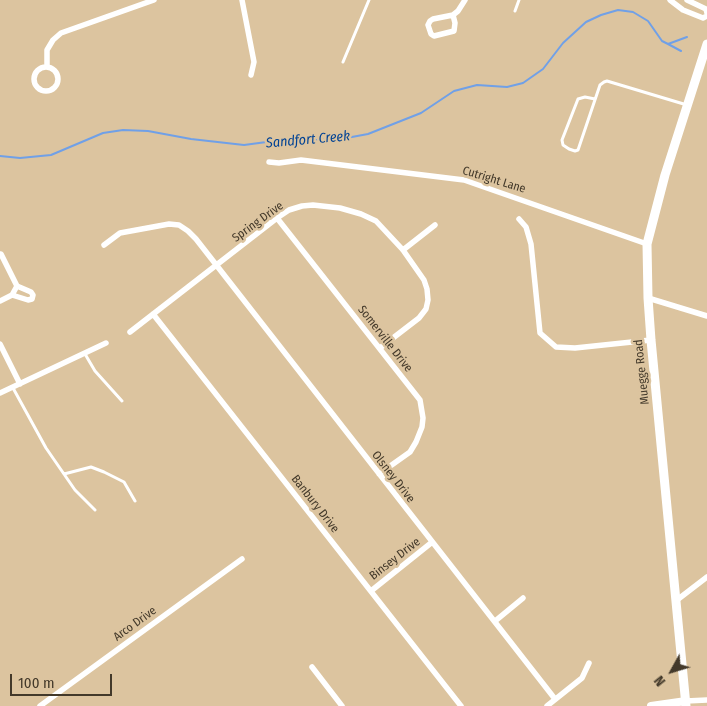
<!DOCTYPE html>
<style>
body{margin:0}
#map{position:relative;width:707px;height:706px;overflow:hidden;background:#dcc49f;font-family:"Fira Sans Condensed",sans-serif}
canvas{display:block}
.north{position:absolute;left:647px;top:646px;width:50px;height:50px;-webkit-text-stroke:4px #dcc49f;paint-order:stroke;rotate:231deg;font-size:14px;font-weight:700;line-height:20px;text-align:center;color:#43392a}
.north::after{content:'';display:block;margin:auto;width:18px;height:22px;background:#43392a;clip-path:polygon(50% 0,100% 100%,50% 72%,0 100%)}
.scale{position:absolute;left:10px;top:674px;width:102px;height:22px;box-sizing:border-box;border:2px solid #43392a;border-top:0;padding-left:6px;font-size:15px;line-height:18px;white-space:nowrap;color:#43392a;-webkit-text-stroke:4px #dcc49f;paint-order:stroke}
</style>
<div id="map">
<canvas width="707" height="706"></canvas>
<div class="north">N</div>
<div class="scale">100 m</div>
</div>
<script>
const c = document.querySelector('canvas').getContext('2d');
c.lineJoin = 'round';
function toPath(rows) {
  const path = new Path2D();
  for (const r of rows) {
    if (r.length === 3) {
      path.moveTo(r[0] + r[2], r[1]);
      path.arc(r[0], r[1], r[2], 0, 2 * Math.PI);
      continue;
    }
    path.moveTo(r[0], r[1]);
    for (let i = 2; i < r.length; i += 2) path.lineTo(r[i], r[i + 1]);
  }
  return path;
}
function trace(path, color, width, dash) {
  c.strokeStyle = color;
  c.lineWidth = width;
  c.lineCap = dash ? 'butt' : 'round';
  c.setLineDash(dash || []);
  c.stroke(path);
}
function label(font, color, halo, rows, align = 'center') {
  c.font = font + ' "Fira Sans Condensed",sans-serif';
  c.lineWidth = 5;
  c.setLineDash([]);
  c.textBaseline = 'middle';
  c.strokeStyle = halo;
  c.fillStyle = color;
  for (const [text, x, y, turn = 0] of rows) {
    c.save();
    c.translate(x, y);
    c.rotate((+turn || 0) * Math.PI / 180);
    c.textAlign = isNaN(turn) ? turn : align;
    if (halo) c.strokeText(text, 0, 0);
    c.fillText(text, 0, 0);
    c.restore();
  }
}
const stream = toPath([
 [668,44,681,51],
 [0,156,20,158,51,155,103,133,123,130,148,131,191,139,244,145,274,141,341,139,368,134,421,113,454,91,477,85,507,87,523,83,543,69,563,43,586,22,601,15,618,10,633,12,648,21,662,41,668,44,687,37]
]);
const service = toPath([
 [515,11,519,0],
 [343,62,369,0],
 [595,99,585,97,578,99,562,140,563,145,569,149,575,151,578,150,600,85,604,82,607,81,687,105],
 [85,354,95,371,122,401],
 [13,388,46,448,75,490,95,510],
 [64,474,91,467,104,472,124,482,135,501]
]);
const minor = toPath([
 [242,0,254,62,251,75],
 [670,0,683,10,703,18,707,16],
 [687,0,706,9,707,13],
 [453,15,455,23,454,31,434,36,431,34,428,25,430,21,433,19,453,15,458,11,465,0],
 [47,67,47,50,53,40,61,33,154,0],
 [46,79,12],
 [269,162,279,163,301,160,464,180,647,244],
 [277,218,420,400,423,418,422,427,416,442,410,452,379,474],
 [519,219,526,227,531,244,540,333,556,347,575,348,651,340],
 [104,245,120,233,169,224,179,225,188,231,196,239,555,699],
 [403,250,435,225],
 [0,254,1,254,17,286,12,295,0,301],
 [12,295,28,300,32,299,33,295,31,292,17,286],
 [648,298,707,316],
 [153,314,461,706],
 [130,332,277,218,289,210,302,206,313,205,340,208,361,214,376,221,403,250,424,280,427,289,428,300,426,309,419,318,380,348],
 [0,344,20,384],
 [0,393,106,343],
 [371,591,431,543],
 [677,600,707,577],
 [495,621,523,598],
 [312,667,342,706],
 [686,701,707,700],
 [40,706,242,559],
 [547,706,582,678,589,663]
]);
const tertiary = toPath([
 [651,706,686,701]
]);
const primary = toPath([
 [686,706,651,340,648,298,647,244,665,175,707,44]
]);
const streetNames = [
 ["Cutright Lane",494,180,17],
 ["Spring Drive",258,222,-36],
 ["Somerville Drive",385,339,52],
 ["Muegge Road",642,372,-96],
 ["Olsney Drive",393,477,52],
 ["Banbury Drive",315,504,52],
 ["Binsey Drive",395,559,-38],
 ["Arco Drive",135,624,-36]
];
const waterNames = [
 ["Sandfort Creek",308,140,-5]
];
trace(stream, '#70a0e7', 2);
trace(service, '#fff', 3);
trace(minor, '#fff', 5.5);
trace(tertiary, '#fff', 8);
trace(primary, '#fff', 9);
label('12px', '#43392a', '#dcc49f', streetNames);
label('italic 14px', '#004294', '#dcc49f', waterNames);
</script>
